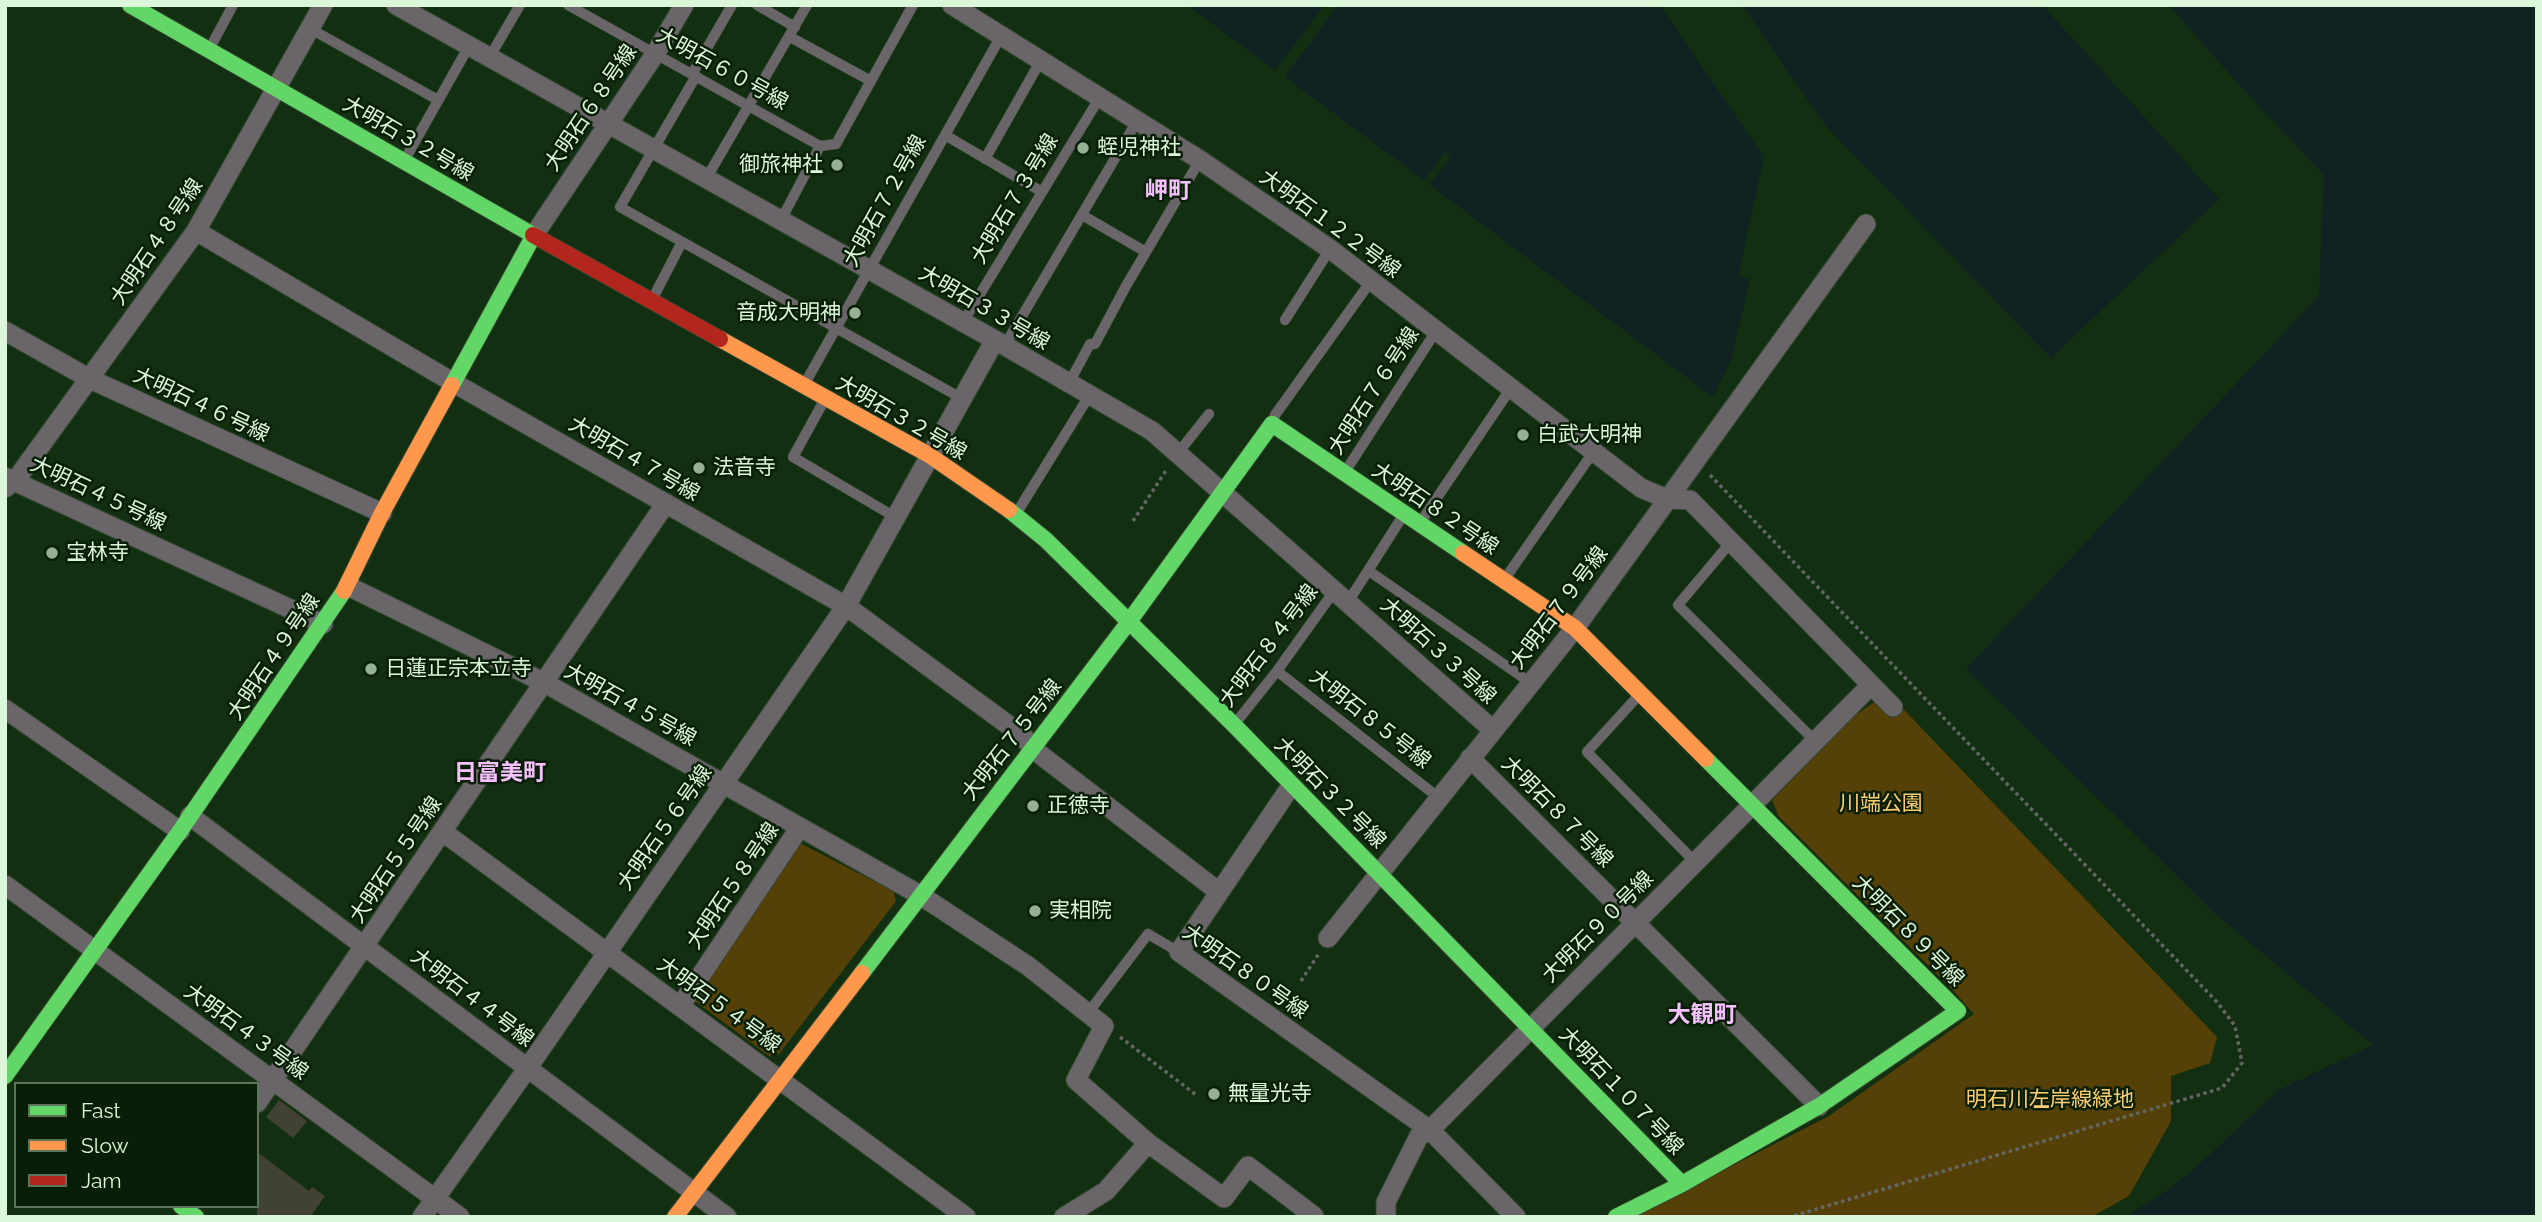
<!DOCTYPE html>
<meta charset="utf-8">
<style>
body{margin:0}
#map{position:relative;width:2542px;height:1222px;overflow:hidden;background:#132f11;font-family:Raleway,sans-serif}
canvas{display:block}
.frame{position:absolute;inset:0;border:7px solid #dbf6d8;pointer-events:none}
.legend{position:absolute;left:14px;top:1082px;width:245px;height:126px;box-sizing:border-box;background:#091e07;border:2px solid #5d745b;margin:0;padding:9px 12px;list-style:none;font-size:21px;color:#dbf6d8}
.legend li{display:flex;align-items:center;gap:14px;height:35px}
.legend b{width:35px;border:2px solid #5d745b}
</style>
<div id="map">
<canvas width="2542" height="1222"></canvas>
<div class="frame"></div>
<ul class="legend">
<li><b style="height:9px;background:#63d668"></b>Fast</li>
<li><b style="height:9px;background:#ff974d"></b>Slow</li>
<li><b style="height:9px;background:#b3261e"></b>Jam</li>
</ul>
</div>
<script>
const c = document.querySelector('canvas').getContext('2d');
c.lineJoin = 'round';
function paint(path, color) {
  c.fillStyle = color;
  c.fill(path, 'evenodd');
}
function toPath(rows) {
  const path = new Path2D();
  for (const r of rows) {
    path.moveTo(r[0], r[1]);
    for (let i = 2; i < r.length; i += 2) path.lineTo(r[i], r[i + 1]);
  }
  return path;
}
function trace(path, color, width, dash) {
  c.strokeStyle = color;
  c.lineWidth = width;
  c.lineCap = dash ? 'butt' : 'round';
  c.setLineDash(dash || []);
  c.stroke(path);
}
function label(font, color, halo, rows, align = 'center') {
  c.font = font + ' Raleway,"Noto Sans JP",sans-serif';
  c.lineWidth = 5;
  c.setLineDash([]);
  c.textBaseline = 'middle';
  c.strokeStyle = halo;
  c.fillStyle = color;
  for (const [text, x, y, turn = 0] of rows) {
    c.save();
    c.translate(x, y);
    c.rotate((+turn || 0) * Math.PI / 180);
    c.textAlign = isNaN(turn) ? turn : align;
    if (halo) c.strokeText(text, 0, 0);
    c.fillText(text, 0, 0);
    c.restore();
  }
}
const green = toPath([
 [1888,693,2217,1037,2210,1063,2171,1076,2171,1121,2129,1196,2091,1217,1618,1217,1687,1189,1829,1116,1974,1014,1949,986,1779,817,1772,800,1851,718],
 [800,843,893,891,896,901,779,1054,769,1056,696,1002,696,995]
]);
const water = toPath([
 [1187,5,1325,5,1275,70],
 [1338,5,1660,5,1764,157,1738,276,1750,279,1731,360,1713,397,1430,185,1451,156,1444,153,1424,180,1285,77],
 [1742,5,2047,5,2045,8,2219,199,2051,358,1825,125],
 [2169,5,2537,5,2537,1217,2125,1217,2168,1190,2192,1171,2279,1090,2373,1045,2217,915,1966,669,2319,296,2324,175,2242,88]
]);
const building = toPath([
 [279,1100,307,1121,293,1138,266,1117],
 [257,1152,309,1191,312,1187,325,1196,310,1217,257,1217]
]);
const path = toPath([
 [1710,475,2217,1002,2235,1026,2242,1063,2222,1088,1790,1217],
 [1133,521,1167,469],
 [1301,981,1318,955],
 [1120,1037,1195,1094]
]);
const lane = toPath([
 [568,5,820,146],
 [757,5,795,27],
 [309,28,438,100],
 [790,37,871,81],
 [210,48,233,5],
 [489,58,520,5],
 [692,74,732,5],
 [696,76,620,207,961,398],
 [945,135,1042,192],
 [985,159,1041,60],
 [404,161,469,46],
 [706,179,807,5],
 [1082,215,1146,252],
 [781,220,820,146,836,144,913,5],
 [652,300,682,242],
 [1285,320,1330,249],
 [963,322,1100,97],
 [1005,345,1137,121],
 [1069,383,1090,344,1095,344,1126,286,1200,160],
 [804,385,1001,36],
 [825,399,793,457,895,517],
 [1272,424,1275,415,1371,281],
 [1178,453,1209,414],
 [1345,472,1436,331],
 [1016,514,1089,396],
 [1420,523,1511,388],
 [1731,542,1678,605,1815,741],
 [1369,571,1531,683],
 [1504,580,1594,451],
 [1348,602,1404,514],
 [1277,671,1439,798],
 [1639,695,1587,752,1695,862],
 [1234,725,1277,671,1335,590],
 [1088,1013,1148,934,1179,952]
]);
const street = toPath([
 [396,5,995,340,1152,431,1493,730],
 [952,5,1200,160,1330,249,1641,488,1667,499,1690,500,1893,707],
 [196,231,454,383,846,606,1022,735,1033,749,1219,892],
 [534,235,655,54,684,5],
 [5,331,90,379,382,513],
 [5,477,323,624],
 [5,488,15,481,196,231,323,5],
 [348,586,545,683,920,895,1028,966,1104,1026,1076,1080,1148,1143,1224,1198,1248,1166,1314,1216],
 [5,709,180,831],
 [1470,758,1819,1106],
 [1291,786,1179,952,1430,1130,1516,1217],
 [190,816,727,1217],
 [443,832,966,1217],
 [5,885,460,1217],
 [1328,938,1575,628,1866,224],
 [681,1005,800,827],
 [257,1103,666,503],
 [422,1217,527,1069,846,606,995,340],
 [1064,1217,1106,1191,1148,1143],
 [1386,1217,1386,1202,1419,1136,1430,1130,1871,685]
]);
const fast = toPath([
 [130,5,533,235],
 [452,385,534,235],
 [1009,510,1046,540,1234,725,1682,1184],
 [862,973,1128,623,1272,424,1463,553],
 [5,1076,180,831,344,591],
 [181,1206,196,1217],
 [1616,1217,1682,1184,1819,1106,1958,1011,1706,759]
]);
const slow = toPath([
 [720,339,929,455,1009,510],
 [1463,553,1575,628,1706,759],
 [344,591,382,513,452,385],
 [675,1217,862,973]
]);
const jam = toPath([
 [533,235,720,339]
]);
const markers = [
 [1083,148,7,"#95b092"],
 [837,165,7,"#95b092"],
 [855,313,7,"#95b092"],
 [1523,435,7,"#95b092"],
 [699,468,7,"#95b092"],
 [52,553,7,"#95b092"],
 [371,669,7,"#95b092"],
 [1033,806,7,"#95b092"],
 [1035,911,7,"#95b092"],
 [1214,1094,7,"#95b092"]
];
const streetNames = [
 ["大明石６０号線",722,69,29],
 ["大明石６８号線",591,108,-56],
 ["大明石３２号線",408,139,30],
 ["大明石７３号線",1015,199,-59],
 ["大明石７２号線",885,201,-61],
 ["大明石１２２号線",1330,224,36],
 ["大明石４８号線",157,242,-56],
 ["大明石３３号線",984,308,30],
 ["大明石７６号線",1374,391,-57],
 ["大明石４６号線",201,405,25],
 ["大明石３２号線",901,418,30],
 ["大明石４７号線",634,459,30],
 ["大明石４５号線",98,494,25],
 ["大明石８２号線",1435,509,34],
 ["大明石７９号線",1559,608,-53],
 ["大明石８４号線",1269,646,-53],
 ["大明石３３号線",1438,651,42],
 ["大明石４９号線",274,657,-56],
 ["大明石４５号線",630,705,29],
 ["大明石８５号線",1370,719,38],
 ["大明石７５号線",1012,740,-52],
 ["大明石３２号線",1330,793,45],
 ["大明石８７号線",1557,812,45],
 ["大明石５６号線",665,828,-55],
 ["大明石５５号線",396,860,-56],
 ["大明石５８号線",733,886,-56],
 ["大明石９０号線",1598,927,-45],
 ["大明石８９号線",1908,931,45],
 ["大明石８０号線",1245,972,35],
 ["大明石４４号線",472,998,37],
 ["大明石５４号線",719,1005,36],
 ["大明石４３号線",246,1032,36],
 ["大明石１０７号線",1621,1091,46]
];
const poiNames = [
 ["蛭児神社",1097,148],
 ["御旅神社",823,165,"right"],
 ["音成大明神",841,313,"right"],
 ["白武大明神",1537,435],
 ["法音寺",713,468],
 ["宝林寺",66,553],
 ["日蓮正宗本立寺",385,669],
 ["正徳寺",1047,806],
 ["実相院",1049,911],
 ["無量光寺",1228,1094]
];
const parkNames = [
 ["川端公園",1881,804],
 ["明石川左岸線緑地",2050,1100]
];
const neighbourhoodNames = [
 ["岬町",1168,191],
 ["日富美町",500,773],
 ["大観町",1702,1015]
];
paint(green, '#554108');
paint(water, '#102322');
paint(building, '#424234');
trace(lane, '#32482f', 11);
trace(street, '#32482f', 21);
trace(fast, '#32482f', 18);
trace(slow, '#32482f', 18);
trace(jam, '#32482f', 18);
trace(path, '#626763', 3.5, [3.5, 3.5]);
trace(lane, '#696569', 10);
trace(street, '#696569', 19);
trace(fast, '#63d668', 16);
trace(slow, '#ff974d', 16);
trace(jam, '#b3261e', 16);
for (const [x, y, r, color] of markers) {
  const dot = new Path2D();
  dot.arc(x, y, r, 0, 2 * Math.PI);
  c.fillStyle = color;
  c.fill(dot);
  trace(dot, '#091e07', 2.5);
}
label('21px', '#dbf6d8', '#091e07', streetNames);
label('21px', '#dbf6d8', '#091e07', poiNames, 'left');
label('21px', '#fecd71', '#091e07', parkNames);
label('bold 23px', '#f4c0fd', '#091e07', neighbourhoodNames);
</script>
